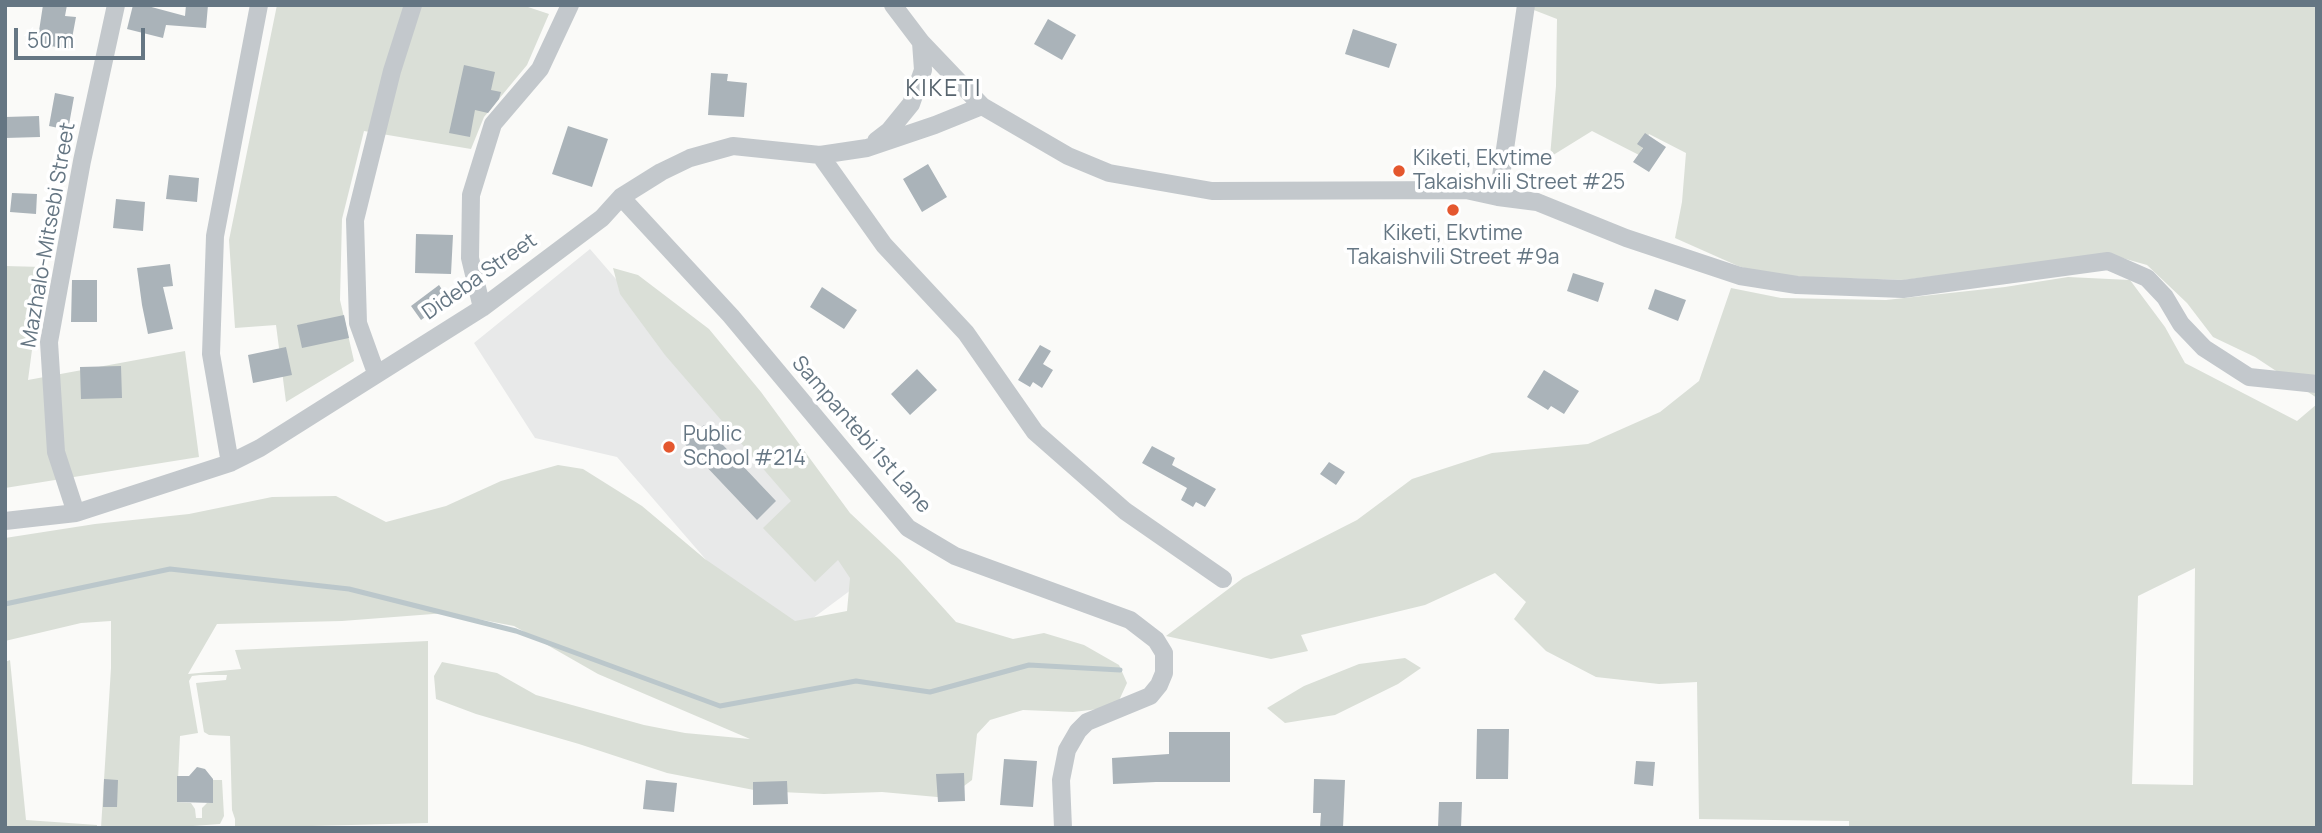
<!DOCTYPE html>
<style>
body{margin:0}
#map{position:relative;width:2322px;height:833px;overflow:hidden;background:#fafaf8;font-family:Manrope,sans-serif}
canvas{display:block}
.frame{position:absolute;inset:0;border:7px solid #657683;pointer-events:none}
.scale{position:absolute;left:14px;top:28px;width:131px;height:32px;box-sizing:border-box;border:4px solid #657683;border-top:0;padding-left:9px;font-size:21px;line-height:24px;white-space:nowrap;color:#657683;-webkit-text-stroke:5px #fff;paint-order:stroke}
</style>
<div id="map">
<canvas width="2322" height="833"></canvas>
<div class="frame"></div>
<div class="scale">50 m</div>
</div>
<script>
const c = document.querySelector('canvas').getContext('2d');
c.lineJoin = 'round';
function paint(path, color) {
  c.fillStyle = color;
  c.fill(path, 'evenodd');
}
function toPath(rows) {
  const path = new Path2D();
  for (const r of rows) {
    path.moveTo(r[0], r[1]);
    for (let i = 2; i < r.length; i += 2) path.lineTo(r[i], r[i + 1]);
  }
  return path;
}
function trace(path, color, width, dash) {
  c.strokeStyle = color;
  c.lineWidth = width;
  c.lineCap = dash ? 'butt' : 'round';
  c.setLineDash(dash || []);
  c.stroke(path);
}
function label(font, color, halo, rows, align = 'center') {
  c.font = font + ' Manrope,sans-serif';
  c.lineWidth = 7;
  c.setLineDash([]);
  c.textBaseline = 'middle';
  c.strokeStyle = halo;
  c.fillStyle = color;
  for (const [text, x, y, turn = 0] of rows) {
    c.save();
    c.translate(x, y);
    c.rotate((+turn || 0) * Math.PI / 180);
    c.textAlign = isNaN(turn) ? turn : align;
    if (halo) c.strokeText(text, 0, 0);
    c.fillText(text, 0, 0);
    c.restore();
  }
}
const built = toPath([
 [590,249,853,553,855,587,801,627,753,614,617,457,535,438,474,343]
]);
const green = toPath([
 [277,5,522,5,549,14,527,65,484,117,471,149,364,131,342,219,340,300,354,361,286,402,276,325,235,328,229,240],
 [1521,5,2317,5,2317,398,2255,357,2213,337,2187,303,2147,265,2108,254,1904,280,1771,276,1738,266,1675,238,1682,202,1686,153,1649,134,1639,155,1592,131,1550,157,1556,86,1557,19],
 [5,266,43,267,28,380,185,351,199,457,5,488],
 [613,268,638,275,709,329,761,392,850,513,900,560,956,622,1013,639,1044,633,1084,645,1119,665,1127,683,1116,707,1073,712,1023,710,990,720,977,734,972,780,948,798,882,792,824,794,759,791,667,773,579,744,476,714,436,699,434,676,442,662,497,673,536,695,644,725,685,733,750,739,598,674,514,626,446,613,342,621,217,624,188,674,241,669,235,650,428,641,428,823,235,828,235,819,232,810,230,736,209,735,204,732,196,683,226,680,227,675,200,675,192,676,189,681,198,733,180,736,177,802,191,803,195,809,196,818,202,818,202,808,207,803,213,802,213,780,222,780,224,816,220,824,166,828,101,828,111,668,111,621,81,623,5,641,5,538,95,524,189,514,272,497,336,496,386,522,446,506,501,481,558,465,583,469,642,506,705,559,795,621,847,611,850,578,838,560,815,582,763,528,791,501,665,355,620,294],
 [2068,277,2130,280,2165,327,2185,363,2297,421,2317,404,2317,828,1849,828,1849,821,1699,819,1697,682,1659,684,1596,677,1546,651,1514,619,1526,602,1495,573,1425,605,1301,635,1308,651,1271,659,1166,636,1243,578,1357,520,1412,479,1492,453,1588,444,1660,412,1699,381,1731,288,1781,298,1886,300,2005,287],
 [2195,568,2193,785,2132,784,2138,596],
 [1405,658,1421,668,1398,684,1335,715,1285,723,1267,708,1304,686,1359,664],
 [10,660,26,820,97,825,97,828,5,828,5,662]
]);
const stream = toPath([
 [5,604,170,569,349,589,516,631,720,706,856,681,930,692,1029,665,1120,670]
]);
const building = toPath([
 [43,5,67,5,65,16,76,17,70,49,37,44],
 [133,5,144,5,185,16,186,5,208,5,206,28,166,25,163,38,127,29],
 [1048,19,1076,35,1062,60,1034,44],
 [1353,29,1397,44,1389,68,1345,54],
 [464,65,495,72,491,90,501,92,499,99,488,113,475,110,470,137,449,133],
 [711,73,728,74,727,81,747,83,744,117,708,115],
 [55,93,74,97,68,130,49,126],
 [39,116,40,137,5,138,5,117],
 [568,126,608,139,592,187,552,174],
 [1645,133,1666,147,1649,172,1633,162,1643,148,1637,144],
 [928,164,947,197,922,212,903,179],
 [169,175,199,178,197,202,166,199],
 [12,193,37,194,36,214,10,212],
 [116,199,145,202,143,231,113,228],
 [416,234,453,235,451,274,415,273],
 [170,264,173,286,163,287,173,329,148,334,142,305,137,268],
 [1573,273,1604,283,1598,302,1567,291],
 [72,280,97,280,97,322,71,322],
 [439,285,449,300,421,320,411,306],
 [822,287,857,310,844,329,810,307],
 [1655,289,1686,300,1678,321,1648,309],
 [344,315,349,338,302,348,297,325],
 [1040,345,1051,351,1043,364,1053,370,1042,388,1033,382,1030,387,1018,380],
 [286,347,292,375,253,383,248,355],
 [121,366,122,398,81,399,80,367],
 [917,369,937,390,910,415,891,394],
 [1544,370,1579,391,1564,414,1551,406,1548,410,1527,397],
 [704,425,776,501,757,520,684,443],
 [1152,446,1175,458,1172,465,1216,489,1205,507,1196,502,1193,507,1181,500,1187,488,1142,463],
 [1329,462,1345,472,1336,485,1320,474],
 [1477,729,1509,729,1508,779,1476,779],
 [1169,732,1230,732,1230,782,1156,782,1113,784,1112,758,1169,754],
 [1004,759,1037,761,1033,807,1000,805],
 [1636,761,1655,762,1653,786,1634,784],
 [197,767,205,769,213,779,213,803,177,802,177,776,189,776],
 [964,773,965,801,938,802,936,774],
 [104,779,118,780,117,807,103,807],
 [1314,779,1345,780,1343,828,1320,828,1321,813,1313,813],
 [646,780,677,783,674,812,643,809],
 [787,781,788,804,753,805,753,782],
 [1439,802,1462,802,1461,828,1438,828]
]);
const minor = toPath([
 [893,5,921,42,982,106,1068,156,1109,173,1212,191,1466,190,1498,197,1537,202,1626,238,1740,276,1797,285,1903,289,2108,261,2147,278,2165,297,2181,324,2204,348,2249,377,2317,384],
 [876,141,889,131,911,104,923,70,921,42],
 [820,155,884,245,966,333,1035,432,1125,511,1223,579],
 [621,197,731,316,908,528,955,556,1130,620,1156,640,1164,653,1164,673,1159,685,1150,696,1087,722,1078,731,1067,750,1061,780,1063,828],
 [1498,197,1526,5],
 [482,308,470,258,471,195,493,124,540,69,570,5],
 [376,373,358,323,355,220,392,71,413,5],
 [230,463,211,354,215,236,259,5],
 [76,513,56,452,49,342,82,161,116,5],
 [5,521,76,513,230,463,260,448,482,308,602,218,621,197,661,172,690,158,733,146,820,155,867,148,935,125,982,106]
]);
const markers = [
 [1399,171,7,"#e4572e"],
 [1453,210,7,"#e4572e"],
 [669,447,7,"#e4572e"]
];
const poiNames = [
 ["Kiketi, Ekvtime",1413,159],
 ["Takaishvili Street #25",1413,183],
 ["Kiketi, Ekvtime",1453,234,"center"],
 ["Takaishvili Street #9a",1453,258,"center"],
 ["Public",683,435],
 ["School #214",683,459]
];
const streetNames = [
 ["Mazhalo-Mitsebi Street",49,235,-80],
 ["Dideba Street",480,277,-35],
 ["Sampantebi 1st Lane",861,435,49]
];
const neighbourhoodNames = [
 ["KIKETI",944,90]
];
paint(built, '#e8e9e9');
paint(green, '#dadfd7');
trace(stream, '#bbc7cb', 5);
paint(building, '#aab3b9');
trace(minor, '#c3c8cc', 18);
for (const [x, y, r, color] of markers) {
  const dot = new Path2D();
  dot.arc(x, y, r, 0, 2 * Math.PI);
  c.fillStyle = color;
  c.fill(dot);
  trace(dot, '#fff', 2.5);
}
label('21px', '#657683', '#fff', poiNames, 'left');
label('21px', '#657683', '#fff', streetNames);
c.letterSpacing = '2px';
label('23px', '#57646e', '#fff', neighbourhoodNames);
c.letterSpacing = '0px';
</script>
